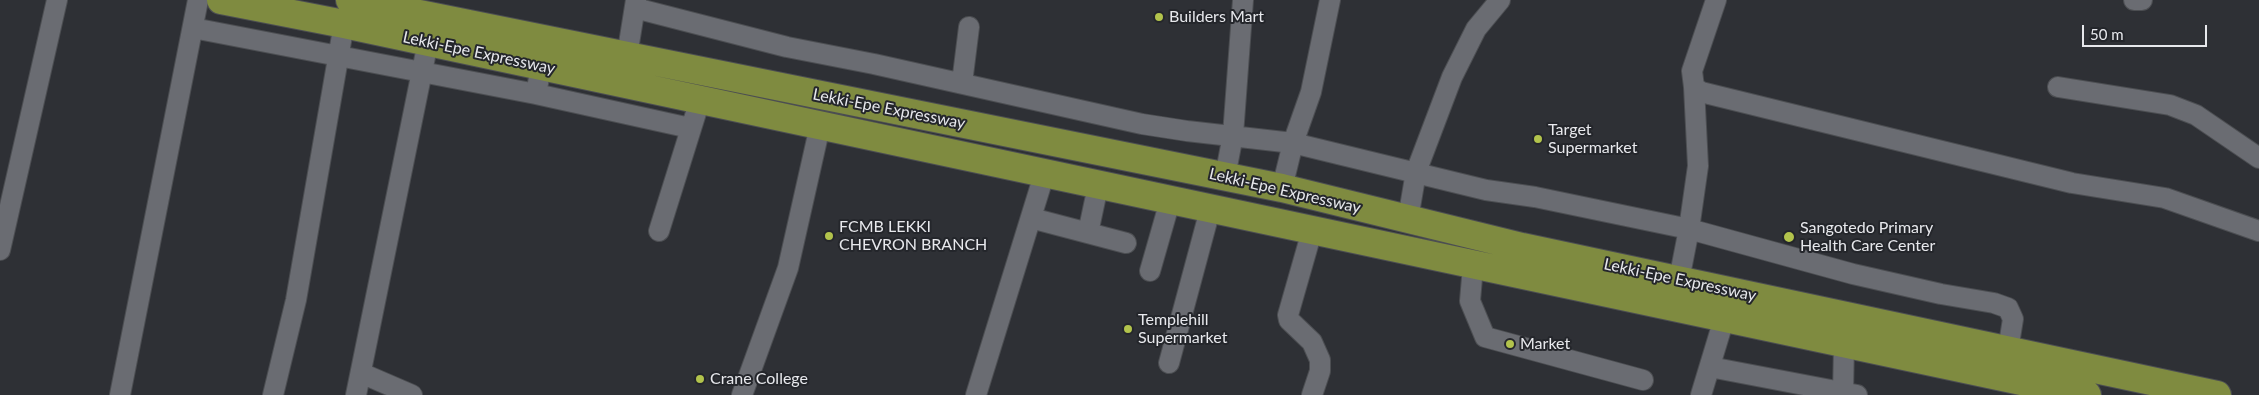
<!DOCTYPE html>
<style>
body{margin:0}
#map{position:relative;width:2259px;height:395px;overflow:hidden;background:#2e3035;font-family:Lato,sans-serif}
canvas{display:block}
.scale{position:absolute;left:2082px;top:25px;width:125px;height:22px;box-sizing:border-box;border:2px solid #e7e8ec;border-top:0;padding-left:6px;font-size:15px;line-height:18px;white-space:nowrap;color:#e7e8ec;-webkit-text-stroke:4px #24262b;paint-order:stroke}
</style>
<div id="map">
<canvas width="2259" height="395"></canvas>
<div class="scale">50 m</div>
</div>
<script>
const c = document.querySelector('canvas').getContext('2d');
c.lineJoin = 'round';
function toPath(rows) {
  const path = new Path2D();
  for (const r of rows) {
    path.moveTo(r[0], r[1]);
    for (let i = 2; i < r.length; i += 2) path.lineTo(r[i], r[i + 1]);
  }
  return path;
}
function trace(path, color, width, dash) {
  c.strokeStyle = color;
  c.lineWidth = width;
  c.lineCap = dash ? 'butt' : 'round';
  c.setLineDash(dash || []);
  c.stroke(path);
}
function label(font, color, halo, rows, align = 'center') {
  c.font = font + ' Lato,sans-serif';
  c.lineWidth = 4;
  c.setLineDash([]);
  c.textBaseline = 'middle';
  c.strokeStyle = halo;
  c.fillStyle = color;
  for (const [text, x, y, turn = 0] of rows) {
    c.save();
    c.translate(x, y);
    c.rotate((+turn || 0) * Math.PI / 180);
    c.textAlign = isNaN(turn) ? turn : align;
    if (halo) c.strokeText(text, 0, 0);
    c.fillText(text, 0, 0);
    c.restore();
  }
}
const minor = toPath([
 [2134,0,2142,0],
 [635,8,787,47,874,64,1142,124,1187,131,1293,143,1486,190,1535,197,1689,229,1853,274,1941,294,1994,303,2008,308,2013,319,2008,350],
 [193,28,536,94,541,67],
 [627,56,636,0],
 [962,83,969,27],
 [1694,87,1701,92,2072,183,2165,198,2259,231],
 [2058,87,2170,105,2196,115,2259,158],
 [536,94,690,128],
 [1225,177,1233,135,1243,0],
 [1282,188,1293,143,1311,92,1330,0],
 [1031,218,1126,243],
 [1408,219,1416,172,1452,77,1476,29,1500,0],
 [659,231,700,100],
 [1088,233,1098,186],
 [0,250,57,0],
 [1473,266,1470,301,1485,337,1643,380],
 [1150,271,1170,201],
 [1679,280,1689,229,1698,166,1694,87,1692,71,1716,0],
 [1169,363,1210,210],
 [1710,367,1857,395],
 [361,373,412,395],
 [120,395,198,0],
 [273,395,296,300,344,24],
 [356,395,428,42],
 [742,395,788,268,820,126],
 [976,395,1044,175],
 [1312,395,1320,371,1320,360,1312,342,1289,320,1288,315,1312,231],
 [1701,395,1724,319],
 [1843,395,1844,344]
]);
const highway = toPath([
 [221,0,344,24,2087,395],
 [350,0,1282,188,1522,247,2217,395]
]);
const markers = [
 [1159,17,5,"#b2c34c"],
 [1538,139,5,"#b2c34c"],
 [829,236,5,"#b2c34c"],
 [1789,237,6,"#b2c34c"],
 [1128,329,5,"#b2c34c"],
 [1510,344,5,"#b2c34c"],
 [700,379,5,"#b2c34c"]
];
const poiNames = [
 ["Builders Mart",1169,17],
 ["Target",1548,130],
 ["Supermarket",1548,148],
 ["FCMB LEKKI",839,227],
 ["CHEVRON BRANCH",839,245],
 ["Sangotedo Primary",1800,228],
 ["Health Care Center",1800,246],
 ["Templehill",1138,320],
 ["Supermarket",1138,338],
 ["Market",1520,344],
 ["Crane College",710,379]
];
const streetNames = [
 ["Lekki-Epe Expressway",479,53,12],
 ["Lekki-Epe Expressway",889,109,11],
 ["Lekki-Epe Expressway",1285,191,13],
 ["Lekki-Epe Expressway",1680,280,12]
];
trace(minor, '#4c4e52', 22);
trace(highway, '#4c4e52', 30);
trace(minor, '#6a6c72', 20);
trace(highway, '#7f8b40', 28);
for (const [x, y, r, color] of markers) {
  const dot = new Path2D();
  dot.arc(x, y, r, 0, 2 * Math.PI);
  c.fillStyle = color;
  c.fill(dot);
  trace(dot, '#24262b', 2);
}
label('16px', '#e7e8ec', '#24262b', poiNames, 'left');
label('16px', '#e7e8ec', '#24262b', streetNames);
</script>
